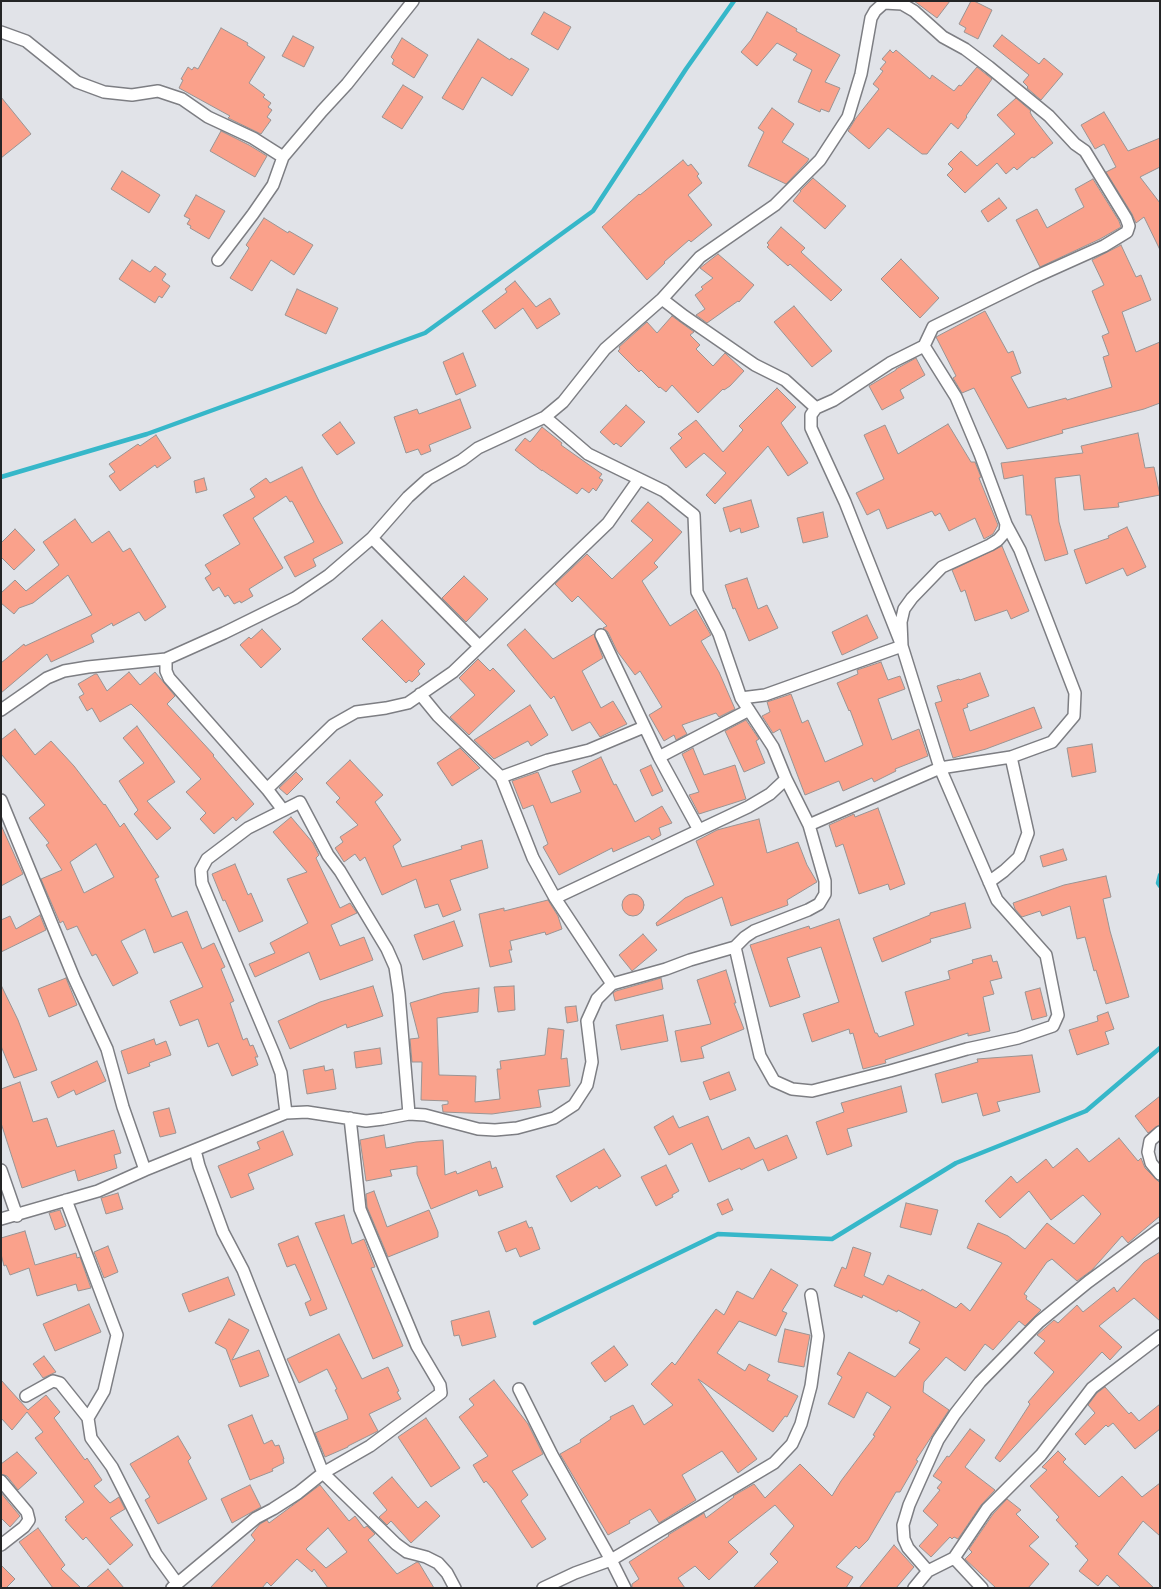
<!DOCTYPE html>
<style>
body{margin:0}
#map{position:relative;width:1161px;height:1589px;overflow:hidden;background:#e1e3e8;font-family:"PT Serif",serif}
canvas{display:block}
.frame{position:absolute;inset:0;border:2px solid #242526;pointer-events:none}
</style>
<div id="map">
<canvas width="1161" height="1589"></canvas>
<div class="frame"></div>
</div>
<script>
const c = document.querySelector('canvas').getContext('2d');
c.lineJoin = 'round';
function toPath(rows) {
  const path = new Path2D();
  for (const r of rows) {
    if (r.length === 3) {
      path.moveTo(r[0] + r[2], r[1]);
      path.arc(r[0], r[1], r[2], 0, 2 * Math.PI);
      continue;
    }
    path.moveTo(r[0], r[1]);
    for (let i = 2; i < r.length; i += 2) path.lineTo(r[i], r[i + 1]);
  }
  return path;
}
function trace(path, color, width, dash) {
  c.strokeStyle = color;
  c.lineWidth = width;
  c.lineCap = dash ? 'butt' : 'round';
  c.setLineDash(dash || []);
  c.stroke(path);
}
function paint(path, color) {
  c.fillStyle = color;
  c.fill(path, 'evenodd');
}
const stream = toPath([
 [1,477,147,434,425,333,593,211,686,69,734,1],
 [1160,875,1158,883,1160,886],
 [535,1323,718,1234,832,1239,956,1163,1086,1111,1160,1048]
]);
const building = toPath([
 [914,1,950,1,937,18,914,1],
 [971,1,974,1,992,10,978,39,964,32,966,28,959,24,971,1],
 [544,12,571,27,558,50,531,34,544,12],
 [767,12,797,29,796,31,840,55,825,82,840,88,829,112,821,109,820,112,798,102,812,70,793,60,797,54,777,43,757,66,741,52,751,40,767,12],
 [221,28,248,43,247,45,265,57,249,83,265,95,263,97,271,103,268,107,272,110,267,117,271,120,261,134,228,118,230,116,179,88,183,80,181,79,188,67,192,70,194,67,198,69,221,28],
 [1002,35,1039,64,1044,58,1063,74,1041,100,1027,88,1028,87,1023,82,1029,75,993,46,1002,35],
 [293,36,314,47,304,67,282,56,293,36],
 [402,38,428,55,414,78,392,64,394,60,391,57,402,38],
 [478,39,510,60,511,58,529,69,512,96,482,77,463,110,442,98,478,39],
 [890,50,893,53,896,50,930,79,932,75,954,91,959,85,961,86,977,67,992,79,966,116,967,117,958,129,951,123,927,154,922,154,888,128,869,149,848,131,856,118,879,89,873,84,883,71,880,69,886,62,882,59,890,50],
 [403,85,423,97,402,129,382,117,403,85],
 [1,97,31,134,1,158,1,97],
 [1016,98,1031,111,1030,112,1032,116,1053,143,1034,158,1032,157,1017,170,1014,167,1006,174,997,163,965,193,947,175,953,169,948,164,961,151,977,166,1015,134,997,115,1016,98],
 [772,108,794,124,782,142,809,159,807,162,786,184,748,166,764,132,758,128,772,108],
 [1104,112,1128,151,1160,138,1160,167,1140,177,1160,203,1160,250,1144,217,1136,223,1132,214,1106,172,1116,167,1104,144,1095,149,1081,125,1104,112],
 [221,131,249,145,267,156,255,177,210,151,221,131],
 [683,160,688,166,691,164,699,174,697,176,702,183,688,195,712,225,691,242,689,240,664,262,665,263,647,280,602,227,639,194,640,195,683,160],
 [122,171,160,195,149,213,111,189,122,171],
 [813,178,846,206,825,229,793,201,801,191,800,191,813,178],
 [1093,179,1119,221,1121,227,1100,239,1040,267,1016,220,1037,209,1047,228,1084,207,1075,189,1093,179],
 [196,195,225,211,209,239,190,228,191,226,187,224,190,219,184,216,196,195],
 [999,198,1007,208,988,222,981,211,999,198],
 [264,218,288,233,289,231,313,245,294,275,271,260,252,291,230,278,249,248,246,245,264,218],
 [781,227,805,248,801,252,842,290,831,301,790,264,788,266,767,247,769,245,767,243,781,227],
 [1121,245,1136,277,1141,275,1151,300,1122,312,1136,352,1160,342,1160,403,1144,409,1062,430,1063,433,1007,449,974,388,962,393,953,378,956,376,936,337,985,311,1008,353,1013,351,1021,373,1011,377,1028,408,1066,398,1067,400,1112,387,1103,357,1109,355,1102,336,1109,333,1092,291,1104,285,1092,260,1121,245],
 [718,254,754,285,739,302,738,301,707,323,696,315,705,309,695,295,703,289,701,287,713,278,700,268,718,254],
 [901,259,939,298,920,318,881,279,901,259],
 [132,260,150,272,155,266,166,274,162,280,170,286,162,298,159,296,155,303,119,279,132,260],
 [515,281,536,307,550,298,560,314,537,329,523,308,495,329,482,311,507,292,505,289,515,281],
 [297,289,338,308,326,334,285,315,297,289],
 [794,306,832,351,812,367,774,322,794,306],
 [672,316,694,332,690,335,700,345,696,349,713,366,725,353,744,371,730,386,724,390,723,389,698,413,672,385,666,392,660,387,659,388,641,370,639,372,618,351,620,349,619,347,647,322,657,333,672,316],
 [463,353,476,386,456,395,443,362,463,353],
 [916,358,925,375,900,390,904,398,882,410,869,386,896,370,896,369,916,358],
 [777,388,796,407,781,423,808,463,788,476,768,446,715,504,706,495,726,473,704,453,686,468,670,448,682,438,678,434,696,420,723,452,743,430,739,426,777,388],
 [460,399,471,428,429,445,431,451,421,455,418,449,406,453,394,417,417,409,419,414,460,399],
 [626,405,645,422,621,447,616,443,614,445,600,432,626,405],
 [340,422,355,443,337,455,322,435,340,422],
 [948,424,971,462,975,462,981,477,979,478,998,525,993,534,984,539,975,518,949,531,940,513,935,516,932,511,887,529,879,509,867,515,856,493,884,479,864,435,885,425,898,454,948,424],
 [542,427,562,443,561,445,602,474,599,478,603,480,596,491,593,488,589,493,582,488,577,494,542,470,542,471,515,450,525,438,530,442,542,427],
 [1138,433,1145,468,1154,467,1160,495,1118,503,1119,507,1084,510,1080,475,1055,478,1059,522,1068,554,1045,561,1031,515,1026,515,1023,475,1004,479,1001,463,1083,453,1081,446,1138,433],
 [156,435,171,458,157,468,155,465,120,491,109,476,115,472,109,464,138,444,140,446,156,435],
 [302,467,319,501,343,543,313,559,316,566,295,577,284,557,314,542,292,501,290,502,286,496,253,518,283,568,249,589,253,596,241,603,240,601,234,604,228,595,225,597,219,587,213,591,205,578,211,574,205,565,240,544,223,515,255,497,250,489,266,478,270,483,302,467],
 [204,478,207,490,196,493,194,481,204,478],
 [751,500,759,527,741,533,740,528,730,532,723,508,751,500],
 [648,502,682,532,654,563,658,567,642,581,670,626,696,609,711,635,701,641,719,672,735,709,719,717,716,713,682,725,687,734,676,740,674,735,664,741,649,715,662,707,640,671,635,675,617,651,608,632,603,628,607,626,578,596,572,602,555,584,587,554,612,579,653,540,631,521,648,502],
 [823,512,828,537,803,543,797,518,823,512],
 [75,519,92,543,109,531,123,552,130,548,166,607,145,621,139,612,113,626,112,623,91,635,94,642,51,662,47,654,1,693,1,663,24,644,25,646,92,615,68,575,33,603,19,608,14,614,1,603,1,593,15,580,26,591,59,565,43,542,75,519],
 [1127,527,1146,567,1127,576,1123,568,1086,584,1074,550,1109,538,1108,536,1127,527],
 [15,529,35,550,14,570,1,557,1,543,15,529],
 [1002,546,1029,611,1011,619,1007,610,975,621,965,590,961,592,952,570,1002,546],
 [464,576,488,599,466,622,442,598,464,576],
 [747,578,758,609,767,605,778,628,749,641,735,608,733,609,725,585,747,578],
 [867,615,878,638,842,655,832,632,867,615],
 [382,620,425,664,418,671,420,674,412,682,409,680,406,683,362,639,382,620],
 [262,629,281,649,261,668,240,645,249,637,251,639,262,629],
 [525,629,553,659,594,634,603,658,582,671,601,708,613,701,627,724,600,737,590,722,572,731,554,696,551,699,507,645,525,629],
 [478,659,490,671,493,668,515,691,469,735,450,717,475,695,459,678,478,659],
 [881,662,888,680,900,676,905,689,878,699,892,740,919,729,928,756,895,769,896,771,874,782,872,778,843,791,839,781,805,795,780,729,773,733,762,716,770,712,767,702,791,694,802,723,808,720,825,762,863,745,850,710,849,711,837,683,858,674,857,670,881,662],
 [129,672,140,685,155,672,175,696,167,704,214,755,213,756,254,804,236,821,233,817,214,834,200,819,206,813,186,792,201,779,141,714,131,704,100,722,92,708,87,711,79,697,84,694,78,684,95,674,97,674,107,691,129,672],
 [980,673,989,696,967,704,968,707,963,709,970,731,1034,707,1042,728,986,749,953,758,935,703,942,701,937,686,959,679,960,680,980,673],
 [530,705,548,735,531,746,528,741,494,759,474,740,530,705],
 [746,720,759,739,756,741,765,763,744,772,725,731,746,720],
 [137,726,175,782,147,801,171,828,157,840,134,814,138,810,119,781,144,763,123,738,137,726],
 [15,729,35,755,51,741,74,766,104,805,105,804,120,827,124,823,159,877,155,879,172,917,187,911,202,949,214,943,225,967,221,969,234,1001,230,1003,243,1040,247,1038,250,1046,253,1045,258,1057,255,1057,258,1065,232,1076,218,1043,208,1047,198,1019,180,1026,170,1001,203,987,182,942,154,953,145,929,121,941,138,973,113,986,96,954,92,956,77,926,67,930,63,921,60,923,41,879,62,870,46,845,49,843,29,818,45,805,1,754,1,740,15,729],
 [96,844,114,877,84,893,70,862,96,844],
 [1092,744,1096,772,1072,777,1067,748,1092,744],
 [460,748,480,768,452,786,437,763,460,748],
 [693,748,704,775,735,765,746,799,699,814,689,795,699,792,682,754,693,748],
 [601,757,614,785,616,784,635,822,662,806,672,823,659,828,661,835,652,840,649,836,613,852,612,848,559,875,543,847,548,844,533,805,523,809,512,781,538,772,551,803,581,792,572,771,601,757],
 [350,760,383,795,375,802,401,840,393,846,402,867,462,849,461,846,482,840,488,868,450,880,461,910,443,917,438,904,425,908,416,879,382,895,365,857,360,861,355,854,344,862,335,848,343,842,340,837,358,825,336,802,340,798,326,783,350,760],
 [651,765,663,791,652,796,640,770,651,765],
 [296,772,303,779,287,795,279,788,296,772],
 [878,808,905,884,890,890,888,884,859,894,843,844,836,847,829,825,854,814,855,817,878,808],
 [291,817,313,843,319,855,316,858,340,908,350,903,357,913,331,925,340,946,364,937,373,960,320,980,309,952,255,977,249,964,275,953,270,943,308,923,287,879,307,872,273,832,291,817],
 [759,819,767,853,798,842,807,865,817,882,787,900,788,905,731,926,722,897,657,926,656,923,685,898,714,885,696,841,717,830,759,819],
 [1,825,23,874,1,886,1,825],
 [1063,849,1067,860,1043,867,1040,856,1063,849],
 [235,864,248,895,251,893,263,921,239,932,225,900,223,901,212,874,235,864],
 [1106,876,1111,897,1103,899,1110,931,1129,997,1106,1004,1096,970,1094,971,1085,937,1077,939,1070,906,1042,916,1040,911,1022,917,1015,909,1013,903,1064,885,1106,876],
 [633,905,11],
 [548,900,558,916,562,929,546,935,545,932,510,941,512,950,509,950,512,962,490,967,479,914,504,908,504,911,548,900],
 [965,903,971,928,930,939,931,942,882,962,873,938,930,915,930,913,965,903],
 [40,915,46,930,1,952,1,920,10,916,16,929,40,915],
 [839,919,875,1033,877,1033,879,1037,914,1025,905,992,950,979,948,971,973,963,972,960,991,955,993,962,997,961,1002,978,990,981,994,994,983,997,990,1031,968,1036,968,1033,885,1060,886,1063,863,1069,853,1033,850,1034,849,1029,812,1042,803,1014,839,1002,821,947,787,958,800,997,770,1007,750,945,809,926,810,929,839,919],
 [454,921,463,946,423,960,414,935,454,921],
 [643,934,657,950,632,971,619,955,643,934],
 [726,970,736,1003,734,1003,744,1029,701,1047,704,1058,681,1062,675,1031,711,1024,697,980,726,970],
 [66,978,77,1005,49,1017,38,989,66,978],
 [661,978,663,989,615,1001,613,993,616,991,661,978],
 [1,985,18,1020,37,1070,14,1078,1,1046,1,985],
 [373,986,383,1016,347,1028,346,1024,290,1049,278,1021,320,1002,373,986],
 [514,986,515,1010,498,1012,494,987,514,986],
 [479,988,478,1012,437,1018,439,1075,476,1076,475,1102,500,1099,497,1069,501,1069,500,1061,545,1055,548,1028,564,1030,561,1059,567,1058,570,1086,538,1090,541,1107,492,1114,443,1112,442,1105,448,1104,448,1101,421,1100,422,1062,412,1062,410,1039,419,1038,410,1003,443,993,479,988],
 [1040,988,1047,1016,1032,1020,1025,992,1040,988],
 [576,1006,578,1021,567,1023,565,1007,576,1006],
 [1108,1012,1114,1029,1105,1032,1109,1044,1077,1055,1069,1030,1098,1021,1097,1016,1108,1012],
 [663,1015,668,1041,621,1050,616,1025,663,1015],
 [154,1039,156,1045,166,1041,171,1055,149,1063,150,1066,128,1074,121,1051,154,1039],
 [380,1048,382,1064,356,1068,354,1052,380,1048],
 [1032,1055,1040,1092,997,1102,1000,1111,983,1116,977,1093,942,1103,935,1074,978,1062,977,1059,1032,1055],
 [97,1061,106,1081,76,1095,74,1090,58,1098,51,1082,97,1061],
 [324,1066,325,1071,333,1069,336,1089,307,1094,303,1070,324,1066],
 [729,1072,736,1090,710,1100,703,1082,729,1072],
 [20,1082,33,1122,47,1118,57,1147,114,1130,121,1153,114,1155,117,1168,78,1181,75,1170,22,1188,1,1123,1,1089,20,1082],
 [901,1086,907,1112,847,1129,852,1146,827,1155,816,1122,844,1112,841,1103,901,1086],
 [1160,1096,1160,1125,1148,1133,1135,1116,1160,1096],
 [169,1108,176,1133,160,1137,153,1112,169,1108],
 [673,1116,679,1128,708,1116,722,1150,749,1137,755,1149,787,1135,797,1158,768,1171,763,1159,741,1170,740,1168,709,1182,692,1143,669,1155,654,1127,673,1116],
 [283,1131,293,1155,248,1174,254,1189,231,1198,218,1166,260,1149,257,1142,283,1131],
 [384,1135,386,1148,416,1142,443,1140,445,1175,456,1171,457,1174,490,1161,492,1169,496,1167,503,1187,479,1196,477,1190,431,1209,417,1174,417,1166,390,1170,392,1176,366,1181,360,1140,384,1135],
 [1119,1138,1138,1161,1141,1158,1145,1168,1160,1183,1160,1216,1128,1243,1122,1236,1092,1270,1077,1281,1052,1259,1047,1262,1024,1294,1027,1296,1026,1299,1041,1310,1025,1326,1019,1321,993,1350,985,1344,965,1371,946,1357,924,1382,923,1392,949,1410,916,1460,918,1461,900,1492,896,1492,868,1540,859,1549,856,1546,836,1567,853,1577,846,1588,753,1588,778,1562,770,1554,794,1526,775,1505,728,1542,738,1552,709,1580,695,1566,678,1578,685,1588,632,1588,632,1584,639,1579,629,1562,669,1536,668,1535,704,1513,706,1518,734,1497,733,1496,754,1484,765,1498,800,1464,832,1496,841,1481,875,1436,873,1435,891,1407,867,1392,854,1418,828,1404,842,1377,837,1374,849,1352,895,1377,920,1349,909,1343,920,1322,898,1310,897,1312,863,1295,862,1298,834,1286,842,1267,846,1269,853,1247,871,1253,864,1276,883,1285,888,1275,921,1291,922,1289,956,1308,961,1303,970,1311,1002,1263,967,1248,978,1223,1008,1236,1025,1249,1047,1223,1074,1244,1101,1214,1083,1195,1051,1220,1029,1191,1000,1218,985,1201,1011,1176,1017,1183,1046,1159,1053,1168,1077,1148,1089,1162,1119,1138],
 [604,1149,621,1176,599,1189,597,1186,571,1202,556,1176,604,1149],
 [666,1165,679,1191,672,1195,673,1197,656,1206,641,1177,666,1165],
 [374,1191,387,1227,429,1210,438,1232,438,1237,388,1257,367,1207,366,1194,374,1191],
 [118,1193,123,1209,106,1214,101,1198,118,1193],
 [728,1199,733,1210,722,1215,717,1204,728,1199],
 [906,1203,938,1210,931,1235,900,1227,906,1203],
 [60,1210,66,1226,55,1230,49,1213,60,1210],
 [344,1215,352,1244,364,1239,375,1267,371,1268,403,1346,373,1359,315,1223,344,1215],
 [526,1221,529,1228,532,1227,540,1249,520,1257,516,1248,506,1252,498,1232,526,1221],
 [25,1231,35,1265,76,1253,77,1258,80,1257,91,1288,78,1291,76,1284,37,1296,29,1268,10,1275,6,1265,4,1266,1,1254,1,1238,25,1231],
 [298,1236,327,1309,310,1316,305,1303,311,1300,295,1264,287,1267,278,1244,298,1236],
 [108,1246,118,1272,104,1278,94,1252,108,1246],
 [1160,1252,1160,1321,1134,1298,1099,1326,1122,1347,1110,1360,1102,1352,1000,1462,995,1458,1030,1404,1028,1402,1054,1372,1034,1353,1045,1341,1037,1335,1054,1320,1058,1323,1077,1305,1083,1312,1114,1287,1117,1292,1144,1262,1160,1252],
 [771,1269,798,1285,782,1311,787,1313,776,1336,739,1321,717,1353,745,1371,749,1364,770,1375,767,1380,798,1396,787,1417,785,1416,773,1432,698,1379,757,1459,738,1473,722,1451,682,1475,696,1500,659,1523,650,1509,629,1521,630,1523,608,1535,560,1454,581,1442,580,1440,611,1419,610,1417,633,1405,644,1425,673,1405,651,1384,672,1362,675,1365,716,1309,724,1315,737,1291,753,1299,771,1269],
 [228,1277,235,1295,189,1312,182,1294,228,1277],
 [89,1304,101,1332,55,1351,43,1324,89,1304],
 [489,1311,496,1337,462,1346,459,1335,454,1336,451,1321,489,1311],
 [229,1319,249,1330,232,1360,259,1350,269,1376,240,1387,226,1349,215,1343,229,1319],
 [785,1329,810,1335,804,1367,778,1362,785,1329],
 [339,1334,362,1379,388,1367,399,1391,397,1392,401,1399,369,1414,378,1431,348,1446,348,1447,325,1457,315,1433,348,1419,347,1415,335,1390,337,1389,327,1369,299,1383,287,1359,339,1334],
 [614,1346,628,1365,605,1382,591,1363,614,1346],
 [44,1356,56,1372,43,1378,33,1364,44,1356],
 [1,1380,28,1410,46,1395,60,1412,54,1418,85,1460,87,1458,102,1480,94,1486,110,1503,119,1497,125,1509,110,1518,133,1545,110,1565,86,1537,83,1540,65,1520,67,1519,65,1517,84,1502,35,1438,43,1432,27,1412,12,1430,1,1418,1,1380],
 [494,1380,528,1424,543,1454,512,1471,528,1495,521,1501,546,1539,532,1548,493,1489,486,1481,484,1483,473,1465,488,1456,459,1417,474,1405,469,1399,494,1380],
 [1105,1387,1129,1414,1131,1412,1139,1421,1160,1404,1160,1429,1135,1449,1113,1423,1108,1427,1106,1425,1085,1445,1075,1434,1095,1413,1088,1405,1097,1393,1105,1387],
 [252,1415,264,1444,272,1440,275,1446,279,1445,284,1459,283,1459,284,1463,272,1469,273,1471,250,1480,228,1425,252,1415],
 [426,1418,460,1468,431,1487,398,1437,426,1418],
 [970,1429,985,1440,965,1467,995,1490,981,1505,958,1539,954,1537,952,1539,950,1537,931,1557,919,1546,938,1525,923,1511,940,1490,937,1488,942,1482,933,1476,947,1456,949,1457,970,1429],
 [178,1436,191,1458,188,1461,207,1499,158,1524,145,1500,150,1497,130,1464,178,1436],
 [1058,1451,1066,1459,1063,1462,1099,1497,1122,1476,1142,1497,1160,1483,1160,1536,1143,1521,1118,1554,1154,1588,1121,1588,1107,1575,1098,1586,1079,1571,1088,1560,1075,1546,1078,1544,1056,1520,1059,1517,1030,1486,1047,1470,1042,1467,1058,1451],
 [17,1452,37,1473,18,1490,7,1476,1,1474,1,1464,17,1452],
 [392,1477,418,1508,426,1501,440,1516,411,1543,391,1521,387,1525,379,1517,387,1510,373,1493,392,1477],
 [250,1485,261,1507,232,1523,221,1499,250,1485],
 [320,1485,349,1521,355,1516,364,1528,367,1526,375,1534,368,1540,397,1574,417,1562,419,1563,434,1588,328,1588,314,1569,312,1572,297,1559,271,1586,267,1582,262,1588,210,1588,255,1540,251,1535,260,1524,267,1520,269,1523,320,1485],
 [328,1528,347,1552,326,1568,306,1549,328,1528],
 [1,1493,20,1516,10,1527,1,1518,1,1493],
 [1007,1499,1021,1510,1016,1514,1039,1537,1029,1546,1049,1564,1028,1588,996,1588,965,1559,972,1552,969,1549,993,1514,1007,1499],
 [38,1528,65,1565,61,1569,81,1588,53,1588,19,1542,38,1528],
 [894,1545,914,1567,896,1588,859,1588,894,1545],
 [1,1565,15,1579,6,1588,1,1588,1,1565],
 [108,1569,124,1588,86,1588,108,1569]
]);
const minor = toPath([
 [1,32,26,41,77,82,104,92,132,95,158,91,182,99,208,117,253,138,283,157],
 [218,260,253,214,273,185,283,157,322,111,347,84,413,1],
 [662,299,684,316,755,365,785,380,816,408],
 [372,538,479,646],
 [601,635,659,757,749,710],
 [166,659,166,671,169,678,267,789,283,810],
 [420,694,438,716,501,777,533,858,555,898,612,984],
 [741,698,765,695,902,646,901,622,904,609,912,598,942,567,990,545,998,540,1005,532,1006,524,980,454,956,397,924,346],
 [1,710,47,678,64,671,88,667,166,659,224,633,295,598,329,575,372,538,408,497,428,479,462,460,478,448,545,417,563,402,605,349,662,299,700,257,775,205,820,160,848,117,861,74,871,18,875,11,884,3,902,4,914,11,943,37,965,49,989,67,1049,116,1075,144,1085,151,1126,218,1129,226,1127,232,1104,246,1035,277,933,327,924,346,890,363,834,400,816,408,811,415,811,428,845,502,902,646,940,768,997,900,1046,955,1058,1015,1053,1026,1018,1038,967,1049,890,1071,812,1091,792,1089,774,1081,760,1056,735,947],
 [659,757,699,830],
 [501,777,548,760,589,750,644,727],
 [267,789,333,725,356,712,386,708,408,703,453,672,608,523,639,479],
 [1,800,74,978,107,1049,123,1107,145,1170],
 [809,825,940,768,1011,757,1052,742,1074,716,1075,693,1020,550,1006,524],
 [989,882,1004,871,1019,857,1028,833,1011,757],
 [555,898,748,807,770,794,786,779],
 [286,1113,281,1073,274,1054,202,883,201,870,207,859,248,828,300,802,328,855,340,871,387,949,395,967,399,994,409,1114],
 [1160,1132,1150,1141,1148,1152,1151,1163,1160,1174],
 [195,1150,199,1166,223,1232,243,1270,323,1473,396,1544,407,1552,426,1557,438,1563,447,1573,455,1588],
 [1,1170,17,1216],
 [66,1200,117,1335,104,1391,88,1418],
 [1,1219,98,1191,145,1170,286,1113,307,1112,366,1121,383,1119,409,1114,425,1115,478,1129,495,1130,517,1128,554,1118,574,1105,587,1085,592,1062,587,1021,597,999,612,984,666,969,690,960,735,947,745,937,754,931,808,910,819,904,825,894,825,881,809,825,786,779,773,747,741,698,719,634,697,592,694,515,664,491,588,454,545,417],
 [519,1389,552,1455,611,1560,625,1588],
 [26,1396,53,1381,60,1383,88,1418,91,1438,112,1467,156,1554,177,1583],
 [1,1481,27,1512,29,1520,24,1527,1,1545],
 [954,1558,982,1588],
 [928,1571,908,1548,904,1539,903,1525,909,1505,938,1440,955,1414,980,1382,1039,1322,1088,1282,1160,1229],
 [172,1588,256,1518,273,1509,298,1493,323,1473,370,1446,441,1393,440,1385,417,1346,360,1209,350,1118],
 [543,1588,575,1573,611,1560,774,1463,792,1444,801,1424,811,1386,818,1336,811,1295],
 [914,1588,928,1571,954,1558,987,1509,1041,1455,1092,1388,1160,1336]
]);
trace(stream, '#36b7c9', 4.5);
paint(building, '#faa18b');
trace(building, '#9a9493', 1);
trace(minor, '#7d7e83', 14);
trace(minor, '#fff', 11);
</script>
